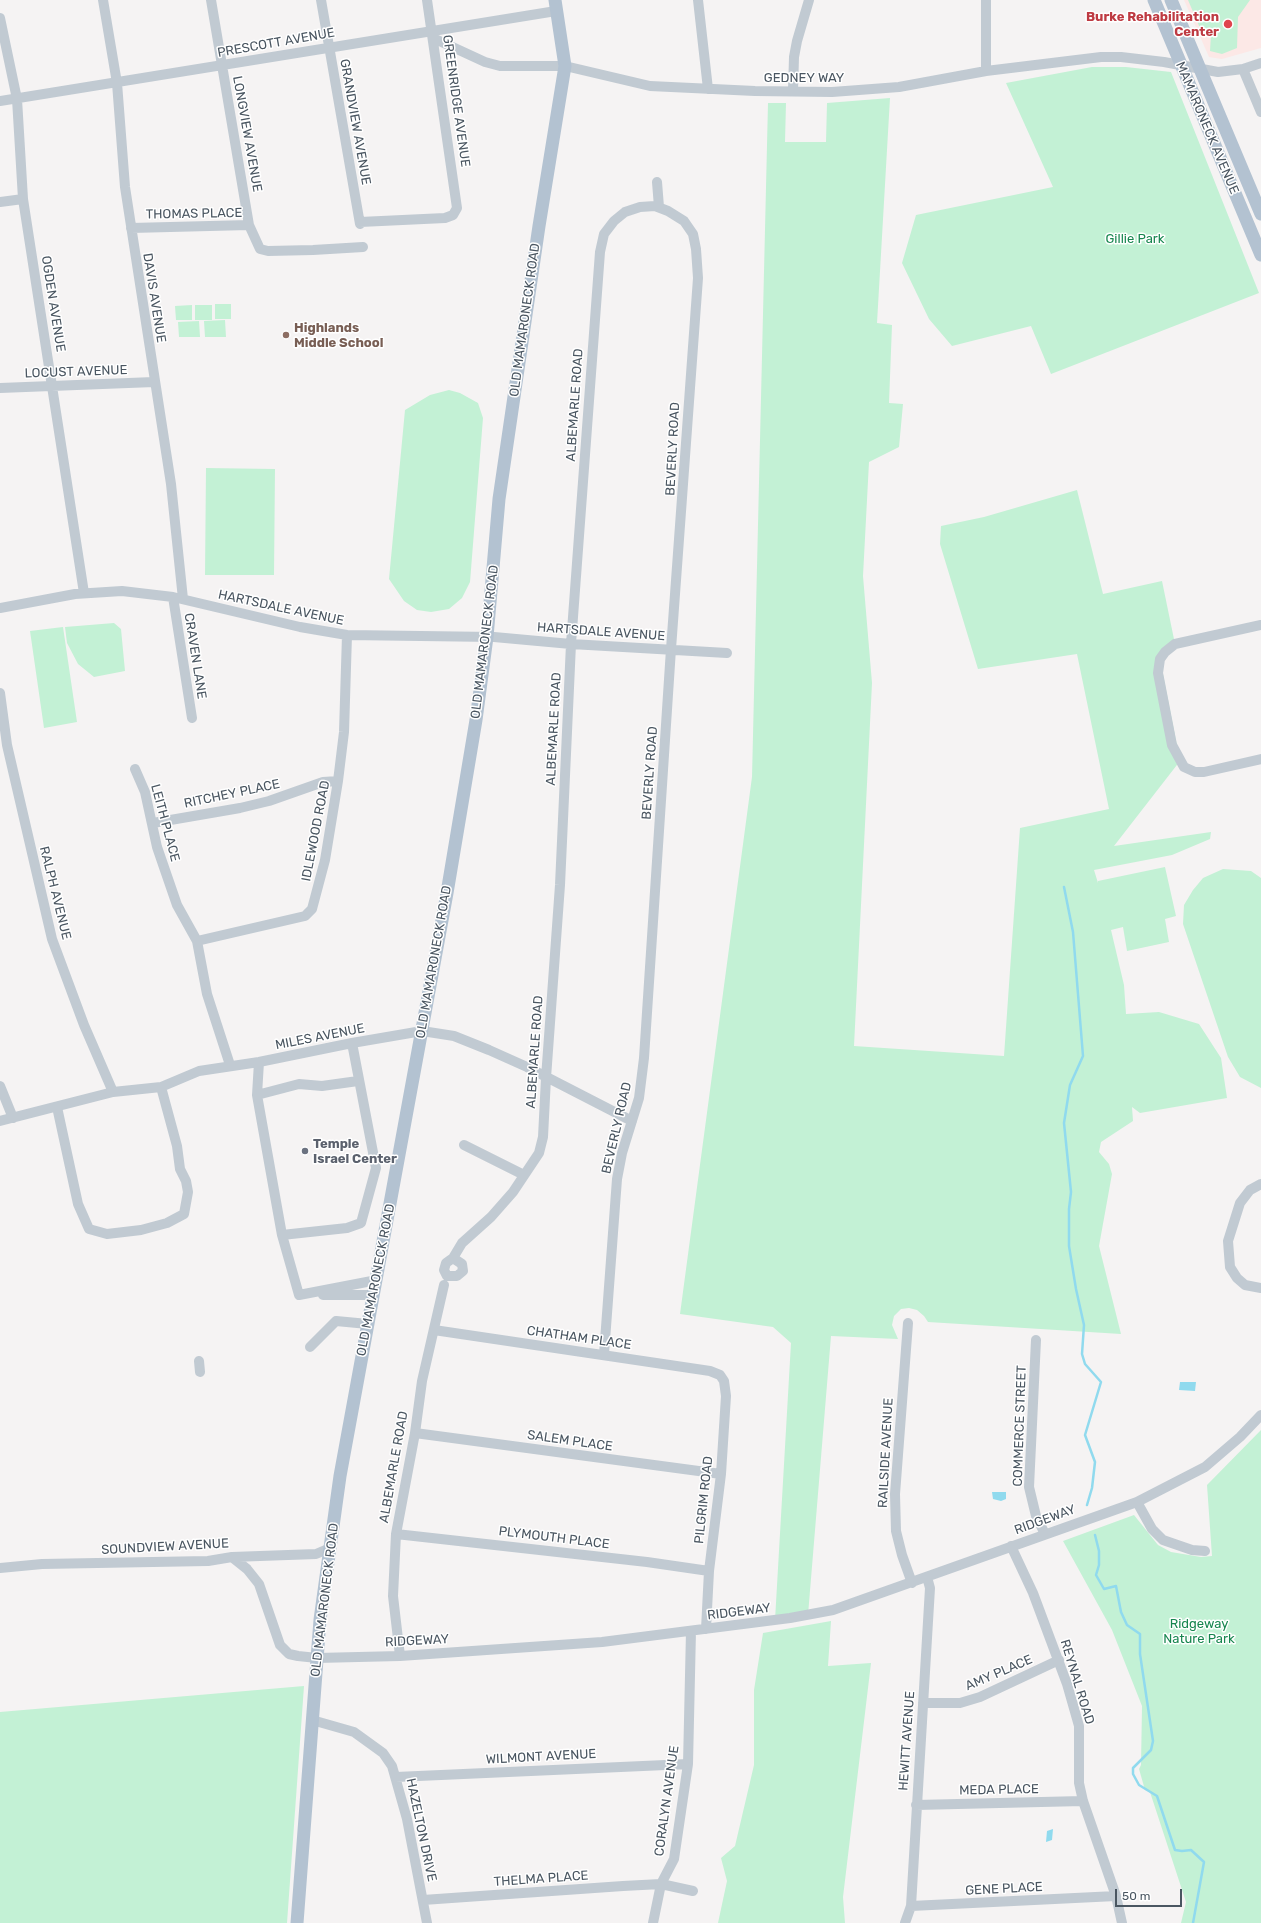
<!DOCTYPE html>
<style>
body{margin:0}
#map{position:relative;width:1261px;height:1923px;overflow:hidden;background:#f5f3f3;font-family:Rubik,sans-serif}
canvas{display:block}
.scale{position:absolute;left:1115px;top:1889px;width:67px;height:18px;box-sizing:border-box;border:2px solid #4a5661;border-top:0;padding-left:5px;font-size:12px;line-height:14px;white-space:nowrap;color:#4a5661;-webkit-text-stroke:3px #fff;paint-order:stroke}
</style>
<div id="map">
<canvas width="1261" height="1923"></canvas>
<div class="scale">50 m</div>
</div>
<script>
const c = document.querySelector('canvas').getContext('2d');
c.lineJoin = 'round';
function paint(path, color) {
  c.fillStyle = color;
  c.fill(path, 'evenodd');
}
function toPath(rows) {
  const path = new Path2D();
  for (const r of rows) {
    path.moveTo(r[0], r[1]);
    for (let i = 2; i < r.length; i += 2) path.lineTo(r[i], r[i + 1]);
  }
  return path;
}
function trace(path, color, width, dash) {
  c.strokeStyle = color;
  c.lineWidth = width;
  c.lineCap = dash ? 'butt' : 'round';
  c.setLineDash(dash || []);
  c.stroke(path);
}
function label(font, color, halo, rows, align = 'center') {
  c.font = font + ' Rubik,sans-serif';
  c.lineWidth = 3;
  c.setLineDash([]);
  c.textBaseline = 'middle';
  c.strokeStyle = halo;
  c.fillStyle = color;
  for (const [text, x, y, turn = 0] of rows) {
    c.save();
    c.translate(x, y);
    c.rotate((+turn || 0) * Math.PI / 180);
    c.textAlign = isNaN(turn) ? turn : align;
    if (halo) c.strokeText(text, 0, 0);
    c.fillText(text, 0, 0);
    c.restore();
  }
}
const medical = toPath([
 [1184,0,1261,0,1261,48,1222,59,1209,57]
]);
const green = toPath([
 [1188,0,1250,0,1238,17,1237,48,1222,54,1210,51,1211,34,1200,28],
 [1092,67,1126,67,1171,72,1259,293,1051,374,1031,326,952,346,929,319,902,263,916,215,1053,187,1006,83],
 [890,98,877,323,892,325,889,403,903,404,899,447,869,462,863,576,872,683,854,1046,1004,1056,1020,828,1109,809,1077,654,978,669,940,544,941,526,984,517,1077,490,1103,594,1162,581,1175,644,1160,659,1180,761,1114,846,1211,832,1210,839,1172,855,1094,870,1098,883,1098,881,1165,867,1176,916,1165,919,1169,942,1127,951,1123,927,1111,930,1124,985,1126,1014,1159,1012,1199,1024,1221,1058,1227,1098,1140,1113,1132,1107,1133,1121,1101,1142,1099,1152,1109,1164,1112,1174,1099,1246,1121,1334,928,1322,924,1316,917,1310,909,1308,901,1309,894,1316,892,1325,898,1339,831,1336,808,1615,775,1620,791,1343,773,1327,680,1314,752,777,768,103,786,103,785,142,826,142,827,103],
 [215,304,231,304,231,319,215,319],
 [192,305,192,320,176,320,175,306],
 [195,305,212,305,212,320,195,320],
 [225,320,226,337,205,337,204,321],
 [199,321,200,337,179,337,178,322],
 [449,390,460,393,478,403,483,418,470,582,462,598,449,609,431,612,417,610,404,601,389,579,405,410,430,395],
 [206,468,275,469,274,575,205,575],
 [114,623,121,629,125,671,94,677,78,664,67,643,65,627],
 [63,627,77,722,44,728,30,631],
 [1223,869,1251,871,1261,878,1261,1088,1240,1077,1228,1057,1183,924,1184,905,1193,890,1203,878],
 [1261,1430,1261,1923,1181,1923,1186,1902,1150,1792,1145,1790,1139,1769,1141,1765,1142,1706,1112,1630,1063,1541,1134,1515,1158,1545,1171,1552,1201,1557,1212,1556,1207,1485],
 [831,1621,828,1666,871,1663,843,1897,845,1923,718,1923,727,1881,721,1858,735,1846,754,1765,754,1690,763,1633],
 [304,1686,287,1923,0,1923,0,1712]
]);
const water = toPath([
 [1180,1382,1196,1382,1195,1391,1179,1390],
 [992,1492,1006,1492,1006,1499,1001,1501,993,1499],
 [1053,1829,1052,1840,1046,1842,1047,1831]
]);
const stream = toPath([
 [1064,887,1073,932,1083,1056,1070,1085,1064,1123,1071,1192,1069,1209,1069,1246,1076,1289,1084,1325,1082,1354,1085,1364,1101,1382,1085,1435,1095,1462,1092,1488,1087,1505],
 [1095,1535,1099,1551,1099,1565,1096,1575,1104,1589,1116,1586,1121,1612,1127,1625,1140,1634,1140,1654,1153,1741,1151,1750,1133,1768,1133,1774,1139,1785,1157,1796,1175,1850,1182,1851,1191,1850,1204,1862,1193,1923]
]);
const minor = toPath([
 [103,0,117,83,125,187,171,484,183,599],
 [211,0,249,225,260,249,268,251,313,250,363,247],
 [321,0,360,224],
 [698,0,708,89],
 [986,0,986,71],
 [0,18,17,99,23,199,84,593],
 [433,38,485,62,500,66,565,66,650,86,755,91,832,92,899,87,986,71,1101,57,1121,57,1164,62,1218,72,1243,69,1261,63],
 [1243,69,1261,112],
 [793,91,794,57,797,41,809,0],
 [0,101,556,11],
 [657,182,659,207],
 [0,202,23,199],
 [360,222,445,218,453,215,457,208,427,0],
 [131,228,249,225],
 [0,388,154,382],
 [173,597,192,718],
 [0,608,75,594,122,591,173,597,300,627,347,635,494,637,571,644,727,653],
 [1261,625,1175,644,1165,652,1160,659,1158,673,1172,745,1184,767,1195,772,1204,772,1261,759],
 [0,693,7,745,52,939,84,1025,113,1092],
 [135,769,145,792,157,847,177,905,197,941,207,994,230,1065],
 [153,823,240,808,269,801,323,782,338,781],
 [197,941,305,916,312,909,325,860,338,781,344,732,347,635],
 [259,1062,257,1095,282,1235,347,1228,361,1223,376,1168,352,1043],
 [0,1086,13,1118],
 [257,1095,299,1084,322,1086,358,1081],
 [57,1107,78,1204,89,1229,107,1234,141,1230,167,1223,184,1214,188,1192,186,1181,180,1169,177,1146,161,1087],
 [0,1121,113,1092,161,1087,199,1071,259,1062,352,1043,422,1031,454,1036,489,1050,527,1067,632,1121],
 [464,1145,524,1175],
 [1261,1184,1250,1190,1240,1203,1228,1241,1230,1267,1237,1278,1245,1285,1261,1288],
 [282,1235,299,1295],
 [453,1258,462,1264,463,1271,457,1276,447,1276,444,1270,446,1263,453,1258,462,1243,491,1217,513,1192,539,1153,543,1137,546,1078,560,885,571,644,600,252,604,234,614,221,625,212,640,207,655,206,668,211,684,221,693,234,696,249,698,278,671,649,644,1058,639,1098,622,1153,617,1179,604,1354],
 [299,1295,377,1280],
 [323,1295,374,1295],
 [908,1323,895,1494,896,1531,902,1555,912,1583],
 [434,1330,710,1371,720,1375,724,1381,726,1396,721,1474,709,1571,706,1629],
 [1036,1340,1029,1487,1036,1516,1045,1534],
 [310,1347,336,1321,368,1324],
 [199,1361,200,1372],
 [415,1433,721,1474],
 [1137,1502,1152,1529,1163,1540,1192,1550,1205,1551],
 [396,1534,647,1562,709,1571],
 [1011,1546,1033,1593,1067,1684,1079,1726,1079,1783,1083,1801,1116,1896,1122,1923],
 [232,1557,247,1569,259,1584,280,1645,289,1654,298,1656,317,1658,400,1656,602,1642,790,1618,833,1610,1137,1502,1205,1467,1240,1437,1261,1415],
 [0,1568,42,1564,208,1561,232,1557,316,1554,330,1548],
 [400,1656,393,1596,396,1534,415,1433,422,1381,444,1285],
 [923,1703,960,1703,980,1697,1059,1660],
 [312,1720,354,1732,383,1753,392,1766,407,1819,427,1923],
 [396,1777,688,1764],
 [916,1805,1083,1801],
 [423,1900,623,1886,661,1884,693,1891],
 [911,1906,930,1588,927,1577],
 [653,1923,661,1884,674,1859,688,1764,691,1631],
 [905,1923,911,1906,1116,1896]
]);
const major = toPath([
 [1154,0,1261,255],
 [1171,0,1261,214],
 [297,1923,320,1620,340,1476,447,893,476,720,487,637,499,499,539,226,565,66,555,0]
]);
const markers = [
 [1228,24,5,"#e0444e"],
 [286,335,4,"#8d6e63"],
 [305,1151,4,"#6b7280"]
];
const healthNames = [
 ["Burke Rehabilitation",1219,17],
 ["Center",1219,32]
];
const streetNames = [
 ["PRESCOTT AVENUE",276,43,-10],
 ["GEDNEY WAY",804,78],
 ["GREENRIDGE AVENUE",456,101,82],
 ["GRANDVIEW AVENUE",355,122,80],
 ["MAMARONECK AVENUE",1207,128,67],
 ["LONGVIEW AVENUE",247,134,80],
 ["THOMAS PLACE",194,214,-1],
 ["DAVIS AVENUE",154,298,81],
 ["OGDEN AVENUE",53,304,81],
 ["OLD MAMARONECK ROAD",525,320,-82],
 ["LOCUST AVENUE",76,372,-2],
 ["ALBEMARLE ROAD",575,405,-86],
 ["BEVERLY ROAD",673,449,-87],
 ["HARTSDALE AVENUE",281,608,12],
 ["HARTSDALE AVENUE",601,632,4],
 ["OLD MAMARONECK ROAD",485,642,-83],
 ["CRAVEN LANE",195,656,81],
 ["ALBEMARLE ROAD",554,729,-87],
 ["BEVERLY ROAD",650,773,-86],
 ["RITCHEY PLACE",232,794,-12],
 ["LEITH PLACE",165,823,75],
 ["IDLEWOOD ROAD",316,831,-79],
 ["RALPH AVENUE",55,893,76],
 ["OLD MAMARONECK ROAD",434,962,-80],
 ["MILES AVENUE",320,1037,-11],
 ["ALBEMARLE ROAD",535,1052,-86],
 ["BEVERLY ROAD",617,1128,-77],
 ["OLD MAMARONECK ROAD",376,1280,-79],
 ["CHATHAM PLACE",579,1338,8],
 ["COMMERCE STREET",1020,1426,-88],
 ["SALEM PLACE",570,1441,8],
 ["RAILSIDE AVENUE",886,1453,-87],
 ["ALBEMARLE ROAD",394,1467,-80],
 ["PILGRIM ROAD",704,1500,-84],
 ["RIDGEWAY",1045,1520,-20],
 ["PLYMOUTH PLACE",554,1538,7],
 ["SOUNDVIEW AVENUE",165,1547,-3],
 ["OLD MAMARONECK ROAD",325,1600,-83],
 ["RIDGEWAY",739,1612,-7],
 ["RIDGEWAY",417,1641,-3],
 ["AMY PLACE",999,1673,-23],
 ["REYNAL ROAD",1077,1682,73],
 ["HEWITT AVENUE",907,1741,-86],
 ["WILMONT AVENUE",541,1757,-3],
 ["MEDA PLACE",999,1790,-1],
 ["CORALYN AVENUE",667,1801,-82],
 ["HAZELTON DRIVE",421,1830,78],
 ["THELMA PLACE",541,1879,-4],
 ["GENE PLACE",1004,1889,-3]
];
const parkNames = [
 ["Gillie Park",1135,239],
 ["Ridgeway",1199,1624],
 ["Nature Park",1199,1639]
];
const educationNames = [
 ["Highlands",294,328],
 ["Middle School",294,343]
];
const worshipNames = [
 ["Temple",313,1144],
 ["Israel Center",313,1159]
];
paint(medical, '#fce8e6');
paint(green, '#c3f1d5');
paint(water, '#90daee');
trace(stream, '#90daee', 2.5);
trace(minor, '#c1cad2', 10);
trace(major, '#b3c2d1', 13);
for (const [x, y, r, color] of markers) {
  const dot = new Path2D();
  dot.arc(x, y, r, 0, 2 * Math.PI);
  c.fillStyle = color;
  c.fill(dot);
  trace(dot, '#fff', 1.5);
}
label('bold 13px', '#be3a42', '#fff', healthNames, 'right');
label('13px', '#4a5661', '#fff', streetNames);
label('13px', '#17864f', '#fff', parkNames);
label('bold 13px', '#785e54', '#fff', educationNames, 'left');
label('bold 13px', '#5b616d', '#fff', worshipNames, 'left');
</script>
